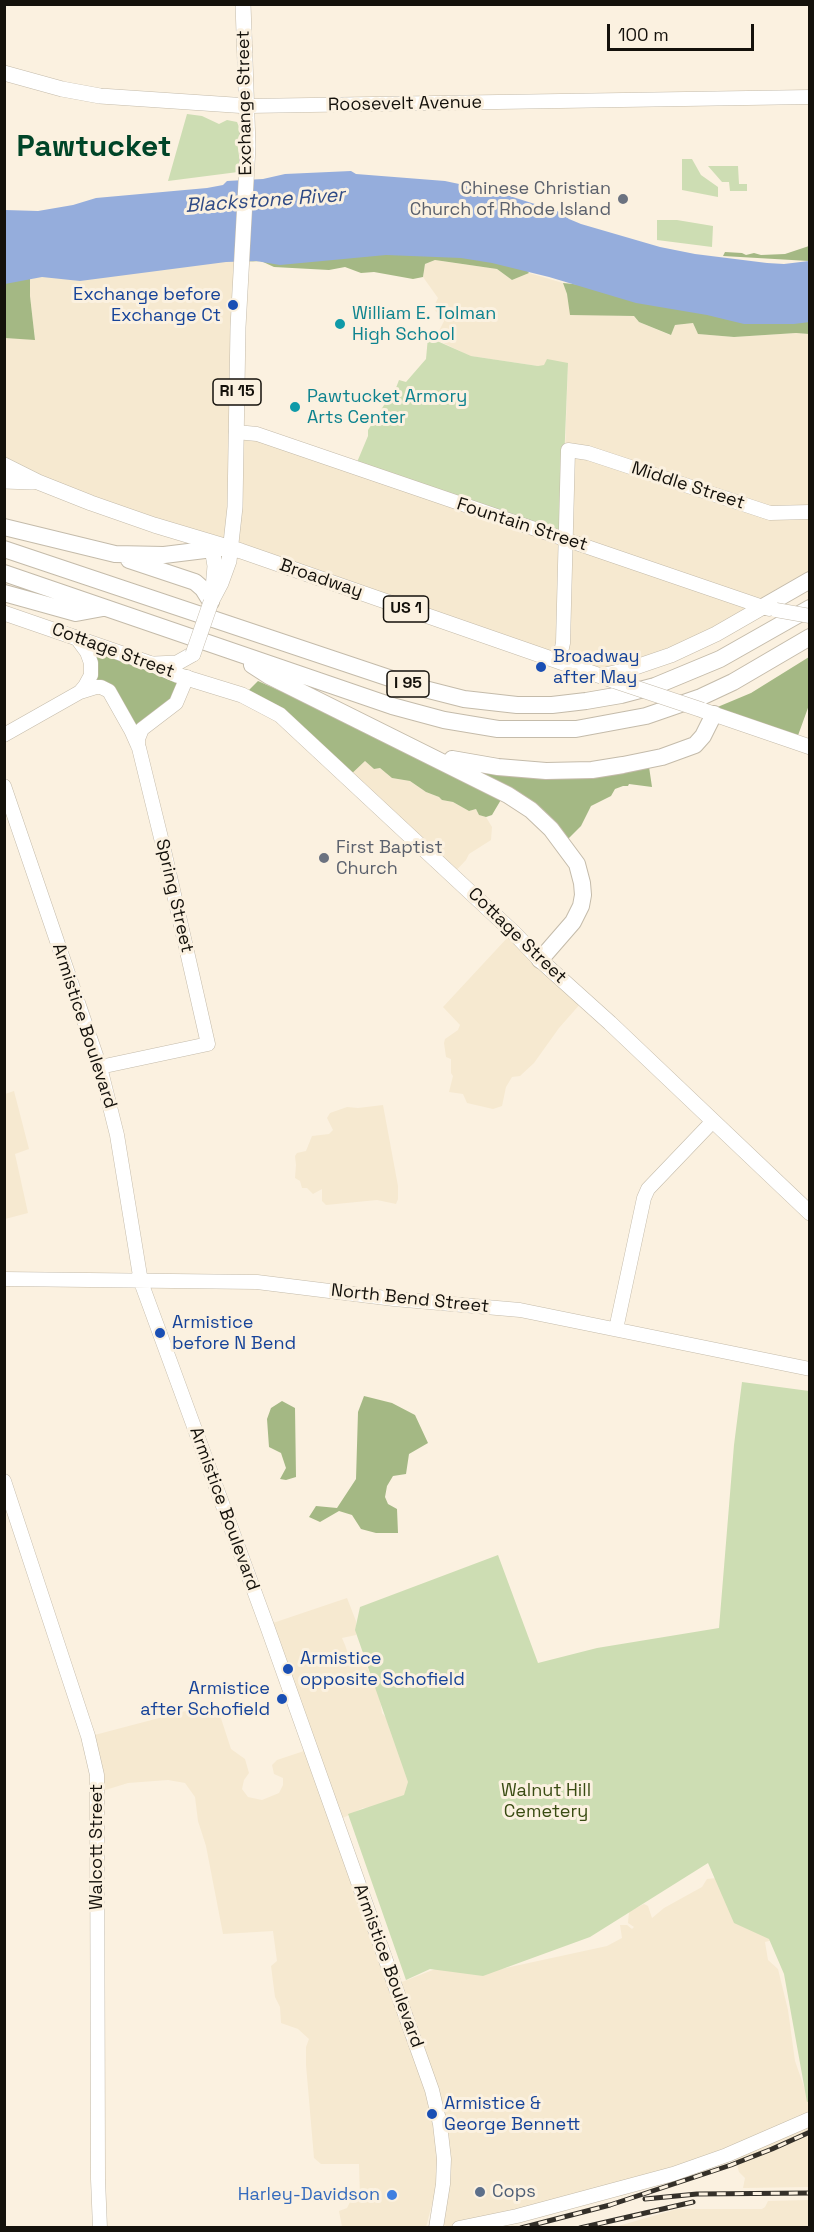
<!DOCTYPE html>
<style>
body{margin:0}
#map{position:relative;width:814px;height:2232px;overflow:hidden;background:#fbf1e0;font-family:"Space Grotesk",sans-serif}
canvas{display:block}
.frame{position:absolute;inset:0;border:6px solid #14110b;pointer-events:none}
.scale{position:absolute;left:607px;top:24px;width:147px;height:27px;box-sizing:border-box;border:3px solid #14110b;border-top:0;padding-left:8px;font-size:18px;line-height:21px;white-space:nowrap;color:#14110b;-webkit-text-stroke:4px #fbf1e0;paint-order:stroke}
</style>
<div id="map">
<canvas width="814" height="2232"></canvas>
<div class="frame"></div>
<div class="scale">100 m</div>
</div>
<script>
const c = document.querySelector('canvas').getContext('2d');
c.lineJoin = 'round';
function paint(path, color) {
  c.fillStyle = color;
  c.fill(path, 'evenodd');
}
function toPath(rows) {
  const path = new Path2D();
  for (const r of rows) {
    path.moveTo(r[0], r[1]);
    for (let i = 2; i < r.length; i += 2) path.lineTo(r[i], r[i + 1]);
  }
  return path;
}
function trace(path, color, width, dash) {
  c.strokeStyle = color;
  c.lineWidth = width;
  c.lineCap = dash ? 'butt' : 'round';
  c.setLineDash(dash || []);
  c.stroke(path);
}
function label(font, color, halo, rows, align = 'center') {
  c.font = font + ' "Space Grotesk",sans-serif';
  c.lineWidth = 6;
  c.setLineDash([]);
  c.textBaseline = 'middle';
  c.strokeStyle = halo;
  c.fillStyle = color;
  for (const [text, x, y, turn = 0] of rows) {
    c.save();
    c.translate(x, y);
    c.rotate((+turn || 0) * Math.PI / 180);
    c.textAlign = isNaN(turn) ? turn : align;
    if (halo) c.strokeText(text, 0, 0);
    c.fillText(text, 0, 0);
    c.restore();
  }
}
const built = toPath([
 [237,255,232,423,351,467,565,451,568,364,538,366,470,356,435,339,444,321,433,308,438,298,423,277,425,264,435,260,497,269,512,280,529,273,563,283,567,294,606,315,634,316,639,322,670,335,675,325,693,323,699,334,734,337,796,333,809,334,809,580,766,606,607,678,50,489,5,483,4,338,35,339,30,296,30,279,75,269],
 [365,761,374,769,380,768,392,778,410,781,426,792,439,797,442,800,453,802,469,811,476,809,479,815,486,817,492,827,491,840,469,854,466,860,449,878,345,780],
 [508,937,581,1003,559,1028,534,1063,520,1076,512,1077,506,1087,502,1106,493,1109,467,1103,463,1094,449,1092,453,1076,451,1073,451,1059,446,1057,444,1043,445,1039,458,1030,460,1025,443,1007],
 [14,1091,29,1149,15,1154,28,1213,5,1219,5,1094],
 [383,1105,398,1186,398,1199,396,1204,377,1200,326,1205,322,1201,322,1189,313,1194,307,1188,302,1188,300,1181,295,1178,296,1165,295,1156,297,1153,306,1151,312,1136,329,1134,333,1130,327,1118,330,1113,347,1107,358,1108],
 [347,1598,356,1621,356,1635,342,1638,345,1645,351,1662,366,1663,371,1678,378,1684,382,1713,390,1722,413,1784,411,1794,386,1806,363,1808,335,1822,394,1985,438,1968,454,1966,501,1969,607,1946,622,1938,620,1925,627,1925,632,1929,634,1927,628,1923,629,1911,644,1904,648,1906,652,1918,664,1908,702,1887,707,1879,716,1878,773,1940,765,1942,768,1960,778,1969,788,2010,795,2061,809,2101,809,2187,743,2188,745,2178,739,2172,734,2153,453,2227,440,2225,436,2189,426,2227,342,2227,339,2211,347,2208,350,2202,360,2199,359,2164,321,2164,314,2158,306,2065,306,2047,309,2039,298,2029,281,2023,280,2007,275,1997,271,1966,277,1961,273,1931,223,1934,206,1846,198,1821,195,1797,185,1783,168,1780,128,1783,99,1792,87,1737,216,1703,231,1749,245,1759,249,1773,244,1780,242,1789,248,1797,262,1800,279,1793,283,1785,283,1778,274,1774,272,1765,277,1760,307,1750,267,1625],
 [809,2200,809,2227,615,2227,677,2209,762,2209,765,2207,768,2201]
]);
const green = toPath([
 [187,114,202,116,219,124,227,120,237,122,241,132,237,141,240,163,238,172,168,181],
 [682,159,692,159,701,175,718,187,718,197,682,190],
 [708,166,738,166,739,184,747,184,747,191,730,191,729,182,722,182],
 [657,220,677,220,713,226,712,247,657,240],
 [428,337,471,356,538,366,544,365,547,359,568,363,561,537,355,467,368,436,368,430,386,402,394,393,399,380,406,382,426,359],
 [742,1382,809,1391,810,2101,807,2102,784,1974,769,1939,734,1923,708,1863,590,1937,483,1976,430,1969,406,1980,348,1814,404,1795,408,1782,355,1630,360,1607,498,1555,538,1663,597,1648,719,1628,734,1445]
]);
const forest = toPath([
 [446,246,524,267,529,273,512,280,497,269,435,260,425,264,423,277,413,279,374,272,361,273,345,267,329,270,274,267,261,261,240,262],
 [809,246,809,261,723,256,725,252,742,253,746,255,754,253,761,255,785,254],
 [4,270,30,279,30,296,35,340,5,338],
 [563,283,809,307,809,334,796,333,734,337,698,334,693,323,675,325,671,335,639,322,634,316,570,315,567,294],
 [85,644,181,676,178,697,134,739,109,694,87,686],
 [809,657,809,705,796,741,708,711,751,693],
 [258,681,339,717,471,771,648,760,652,787,629,784,628,786,623,786,615,789,611,796,591,806,581,826,563,844,502,798,492,815,486,817,479,815,476,809,469,811,453,802,442,800,439,797,426,792,410,781,392,778,380,768,374,769,365,761,345,780,302,739,242,697],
 [364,1396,392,1403,415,1415,428,1443,409,1454,406,1474,393,1476,387,1486,385,1497,388,1504,397,1509,398,1533,376,1533,361,1529,352,1515,339,1511,320,1522,309,1517,316,1506,337,1508,356,1479,358,1412],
 [282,1401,295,1408,296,1477,286,1480,280,1479,286,1468,281,1453,269,1447,267,1419,271,1408]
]);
const water = toPath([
 [351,171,356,174,445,181,497,192,560,212,569,219,581,224,660,247,695,254,767,263,784,264,809,261,810,322,794,324,744,324,707,315,636,303,549,277,492,263,461,258,386,255,280,265,256,261,226,262,80,281,42,277,5,284,5,210,38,211,73,205,96,198,207,188,223,185,227,181,263,179,285,174]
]);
const secondary = toPath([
 [248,106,810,97],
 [236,432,257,434,769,609],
 [559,661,563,643,568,450,588,453,770,513,810,512],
 [80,692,96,687,101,687,109,691,131,730,139,748,163,846,208,1044,100,1067],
 [4,735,80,692,85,686,91,675,91,663,87,652,76,637],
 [138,746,138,739,142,729,176,703,187,677],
 [4,786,100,1067,117,1135,141,1282,267,1626,432,2090,440,2124,444,2159,443,2184,436,2228],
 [4,1279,257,1282,394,1299,520,1310,810,1369],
 [616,1329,644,1198,648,1189,712,1122],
 [4,1481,88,1736,97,1775,98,2179,100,2228],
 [459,2228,517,2216,673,2174,727,2155,810,2119]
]);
const primary = toPath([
 [4,73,62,89,100,96,248,106],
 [4,465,38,482,91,503,154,525,241,551,615,681],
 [4,481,32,482],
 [211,542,215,566,213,589],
 [211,602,221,583,229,561,235,507,238,327,248,146,243,4],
 [4,613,149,663,177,675,242,695,280,715,514,933,540,960,610,1023,810,1213],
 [155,664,177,663,193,654],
 [601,676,627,670,671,655,716,634,763,607],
 [702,710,810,747]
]);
const highway = toPath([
 [4,527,115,554,164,555,229,547],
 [4,549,413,686,464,699,517,705,552,705,586,701,621,695,655,686,720,659,810,608],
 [129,560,195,582,203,589,211,602],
 [4,573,392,706,444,720,498,729,576,729,646,716,701,697,733,682,810,637],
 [4,593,76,613,103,608],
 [763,607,810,580],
 [252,665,269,676,508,795,531,810,551,829,577,864,582,883,583,895,581,906,573,922,540,960],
 [452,759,498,767,546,771,592,770,623,765,662,757,695,745,703,736,714,714]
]);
const rail = toPath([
 [645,2199,697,2194,810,2193],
 [521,2228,610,2205,731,2165,772,2149,810,2132],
 [580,2228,693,2202]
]);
const secondaryBridge = toPath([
 [776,610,810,616]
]);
const primaryBridge = toPath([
 [193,654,211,602],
 [615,681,702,710]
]);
const markers = [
 [623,199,6,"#6b7280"],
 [233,305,6,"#1a4fb4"],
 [340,324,6,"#0f9aa8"],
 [295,407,6,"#0f9aa8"],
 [541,667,6,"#1a4fb4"],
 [324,858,6,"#6b7280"],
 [160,1333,6,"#1a4fb4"],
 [288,1669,6,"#1a4fb4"],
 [282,1699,6,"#1a4fb4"],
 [432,2114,6,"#1a4fb4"],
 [480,2192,6,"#5c6f8a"],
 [392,2195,6,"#3f7fe0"]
];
const shields = [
 [237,392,48],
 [406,609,45],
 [408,684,42]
];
const shieldNames = [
 ["RI 15",237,392],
 ["US 1",406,609],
 ["I 95",408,684]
];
const streetNames = [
 ["Exchange Street",245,103,-91],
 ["Roosevelt Avenue",405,104,-1],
 ["Middle Street",688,486,18],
 ["Fountain Street",522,525,18],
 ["Broadway",321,579,19],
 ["Cottage Street",113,651,20],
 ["Spring Street",174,896,77],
 ["Cottage Street",517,936,44],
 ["Armistice Boulevard",84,1026,72],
 ["North Bend Street",410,1299,6],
 ["Armistice Boulevard",224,1509,70],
 ["Walcott Street",97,1847,-90],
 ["Armistice Boulevard",388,1966,70]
];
const worshipNames = [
 ["Chinese Christian",611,189],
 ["Church of Rhode Island",611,210],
 ["First Baptist",336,848,"left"],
 ["Church",336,869,"left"]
];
const transitNames = [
 ["Exchange before",221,295,"right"],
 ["Exchange Ct",221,316,"right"],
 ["Broadway",553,657],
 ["after May",553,678],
 ["Armistice",172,1323],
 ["before N Bend",172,1344],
 ["Armistice",300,1659],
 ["opposite Schofield",300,1680],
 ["Armistice",270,1689,"right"],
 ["after Schofield",270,1710,"right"],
 ["Armistice &",444,2104],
 ["George Bennett",444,2125]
];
const cultureNames = [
 ["William E. Tolman",352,314],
 ["High School",352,335],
 ["Pawtucket Armory",307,397],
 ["Arts Center",307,418]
];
const parkNames = [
 ["Walnut Hill",546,1791],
 ["Cemetery",546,1812]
];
const serviceNames = [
 ["Cops",492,2192]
];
const shopNames = [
 ["Harley-Davidson",380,2195]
];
const waterNames = [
 ["Blackstone River",265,201,-4]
];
const townNames = [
 ["Pawtucket",94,148]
];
paint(built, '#f6e9d0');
paint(green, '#cdddb3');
paint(forest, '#a4b884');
paint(water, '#95addc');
trace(secondary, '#c4bbaa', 15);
trace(primary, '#c4bbaa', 16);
trace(highway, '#c4bbaa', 18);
trace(secondary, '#fff', 14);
trace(primary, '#fff', 15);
trace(highway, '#fff', 16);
trace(rail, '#343029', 5);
trace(rail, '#fbf1e0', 3, [9]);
trace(secondaryBridge, '#c4bbaa', 15, []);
trace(primaryBridge, '#c4bbaa', 16, []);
trace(secondaryBridge, '#fff', 14);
trace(primaryBridge, '#fff', 15);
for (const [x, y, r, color] of markers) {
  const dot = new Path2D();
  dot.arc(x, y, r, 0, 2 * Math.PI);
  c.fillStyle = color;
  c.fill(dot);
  trace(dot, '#fbf1e0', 2);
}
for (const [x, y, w] of shields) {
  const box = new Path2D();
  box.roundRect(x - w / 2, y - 13, w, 26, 4.5);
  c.fillStyle = '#fbf1e0';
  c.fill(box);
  trace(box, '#14110b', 1.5);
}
label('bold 16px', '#14110b', null, shieldNames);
label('18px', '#14110b', '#fbf1e0', streetNames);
label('18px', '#5b616d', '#fbf1e0', worshipNames, 'right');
label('18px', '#164399', '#fbf1e0', transitNames, 'left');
label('18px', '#0d838f', '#fbf1e0', cultureNames, 'left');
label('18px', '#394b12', '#fbf1e0', parkNames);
label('18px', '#4e5e75', '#fbf1e0', serviceNames, 'left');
label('18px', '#366cbe', '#fbf1e0', shopNames, 'right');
label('italic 20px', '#2f4a85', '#fbf1e0', waterNames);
label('bold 30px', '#004528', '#fbf1e0', townNames);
</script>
